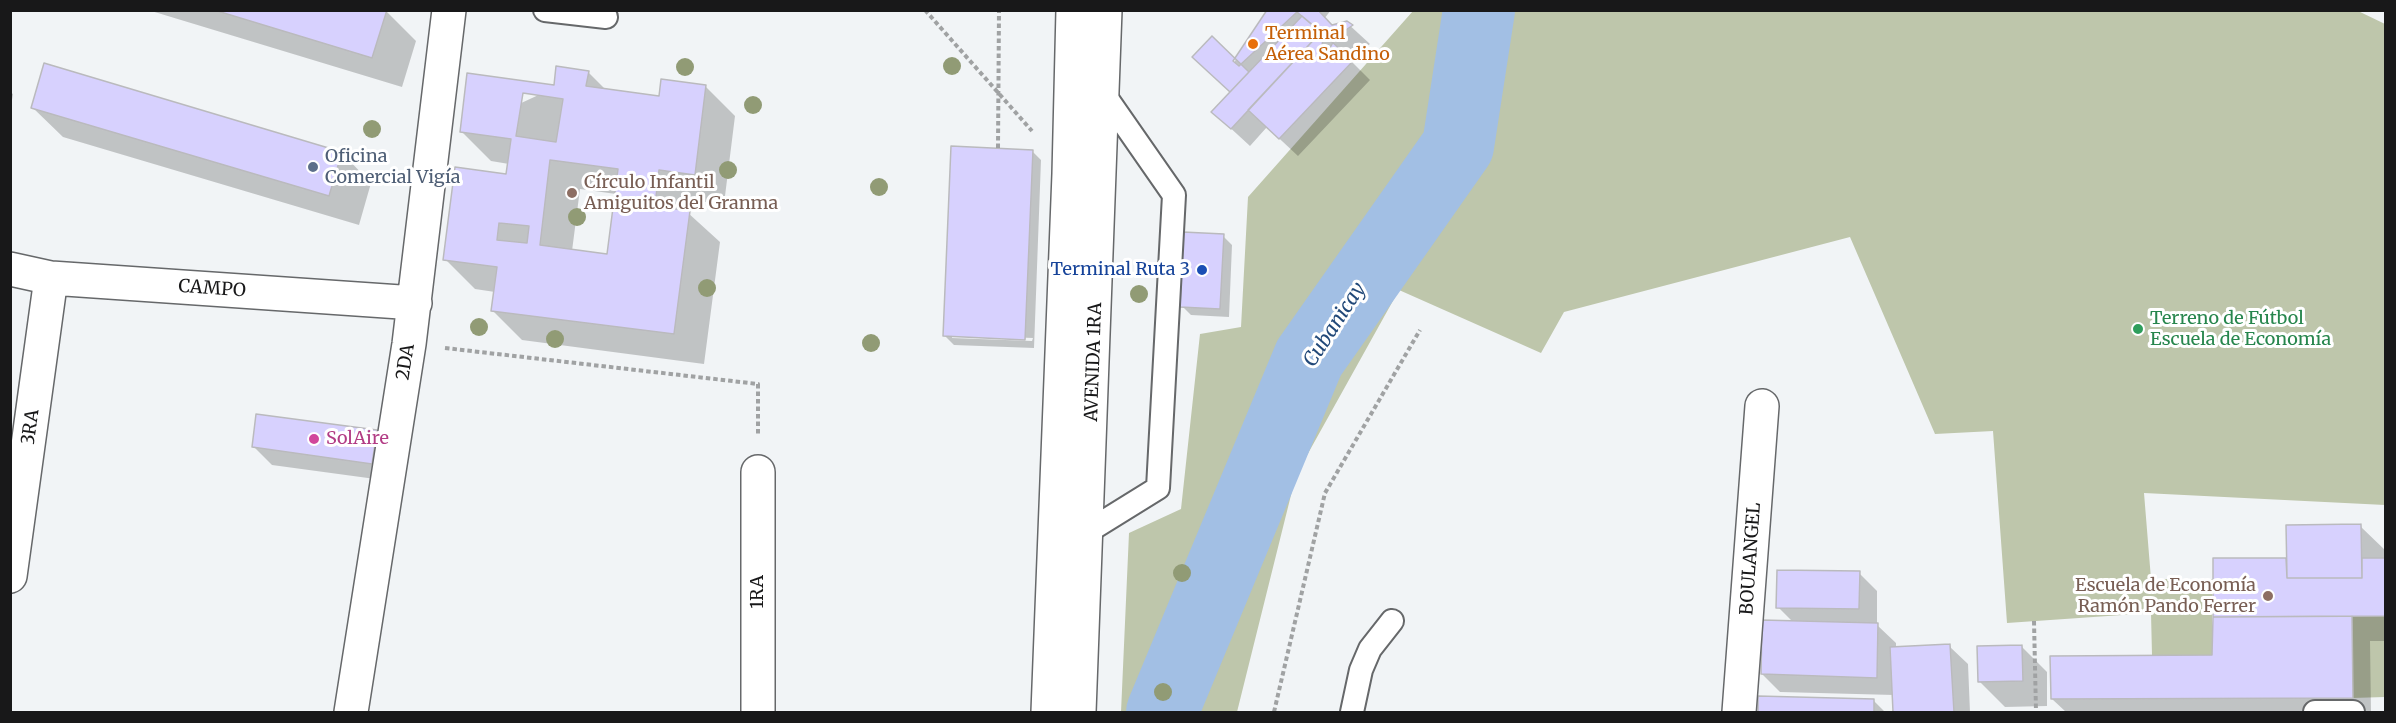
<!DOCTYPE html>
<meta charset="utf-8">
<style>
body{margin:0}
#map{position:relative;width:2396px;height:723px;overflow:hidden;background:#f1f4f6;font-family:Merriweather,serif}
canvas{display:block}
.frame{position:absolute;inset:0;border:12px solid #181819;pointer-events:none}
</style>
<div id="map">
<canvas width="2396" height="723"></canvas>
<div class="frame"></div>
</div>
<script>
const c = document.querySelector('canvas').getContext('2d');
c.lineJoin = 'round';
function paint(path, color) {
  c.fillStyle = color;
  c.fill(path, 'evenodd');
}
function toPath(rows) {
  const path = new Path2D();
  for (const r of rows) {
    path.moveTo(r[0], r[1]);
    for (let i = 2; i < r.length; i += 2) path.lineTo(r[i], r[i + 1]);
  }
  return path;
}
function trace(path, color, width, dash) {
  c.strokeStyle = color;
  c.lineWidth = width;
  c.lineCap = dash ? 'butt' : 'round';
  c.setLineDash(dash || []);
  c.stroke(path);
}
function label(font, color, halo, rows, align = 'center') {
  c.font = font + ' Merriweather,serif';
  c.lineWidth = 6;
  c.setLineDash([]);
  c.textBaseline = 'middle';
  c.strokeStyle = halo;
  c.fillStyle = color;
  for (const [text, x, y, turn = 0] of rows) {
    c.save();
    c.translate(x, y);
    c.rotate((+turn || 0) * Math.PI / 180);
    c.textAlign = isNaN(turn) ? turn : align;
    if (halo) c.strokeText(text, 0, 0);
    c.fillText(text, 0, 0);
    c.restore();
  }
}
const green = toPath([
 [2356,10,2385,24,2385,505,2144,493,2151,579,2212,579,2212,655,2152,655,2151,613,2007,623,1993,431,1935,434,1850,237,1564,312,1541,353,1399,290,1296,475,1237,712,1121,712,1129,533,1181,509,1200,334,1241,327,1248,197,1413,11],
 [2352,616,2385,616,2385,697,2353,698]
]);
const shadow = toPath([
 [148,10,385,10,416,41,402,87],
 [1270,10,1331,10,1324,19,1332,27,1346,22,1370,44,1354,55,1351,61,1370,80,1298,156,1267,127,1250,146,1213,112,1231,92,1235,61],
 [588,72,606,90,660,97,705,86,735,116,724,204,688,200,687,212,720,242,704,364,522,340,492,310,495,292,475,289,445,259,508,175,509,164,491,161,461,131],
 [580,189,616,194,608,255,572,251],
 [10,92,13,94,10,112],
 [33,108,342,153,371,183,359,225,63,137],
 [1032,151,1041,160,1034,348,954,345,945,336],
 [952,335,1033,338,1032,341,952,338],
 [1223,236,1232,245,1229,317,1191,315,1182,306],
 [376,432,394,450,390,481,272,465,253,446],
 [2360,526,2386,551,2386,641,2370,641,2371,712,2066,712,2052,699,2214,656,2285,560,2288,563],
 [1859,573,1877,591,1877,625,1896,643,1896,648,1949,646,1968,664,1970,712,1895,712,1894,695,1780,692,1762,674,1793,622,1778,607],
 [2022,647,2047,672,2047,706,2005,707,1980,682],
 [1760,698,1874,701,1885,712,1759,712]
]);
const river = toPath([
 [1162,712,1309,358,1458,146,1479,10]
]);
const building = toPath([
 [214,10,387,10,372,58,214,10],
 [1267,10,1318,10,1332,25,1347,21,1353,25,1336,37,1326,55,1321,50,1324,35,1297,12,1239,66,1233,61,1267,10],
 [1302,16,1321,32,1231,129,1211,112,1302,16],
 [1321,32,1353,61,1279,139,1248,110,1321,32],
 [1212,36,1249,72,1230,92,1192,57,1212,36],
 [44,63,342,152,329,196,31,108,44,63],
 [556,66,589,71,586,86,659,96,661,79,706,85,695,175,659,170,655,206,690,211,674,334,491,311,497,267,443,260,455,167,506,174,511,139,460,132,467,73,554,85,556,66],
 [550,160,618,169,607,254,540,245,550,160],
 [499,223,529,226,527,243,497,240,499,223],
 [523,93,563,99,556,142,516,136,523,93],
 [951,146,1033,150,1025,340,943,336,951,146],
 [1183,232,1224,234,1220,309,1180,307,1183,232],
 [256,414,377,430,372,464,252,447,256,414],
 [2361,524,2362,578,2287,578,2286,525,2361,524],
 [2213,558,2286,558,2287,578,2362,578,2362,558,2386,558,2386,616,2213,617,2213,558],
 [1777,570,1860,571,1859,609,1776,608,1777,570],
 [2352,616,2353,698,2051,699,2050,656,2212,655,2213,617,2352,616],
 [1762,620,1878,623,1877,678,1761,674,1762,620],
 [1950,644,1954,712,1893,712,1890,647,1950,644],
 [2022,645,2023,681,1978,682,1977,646,2022,645],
 [1758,696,1874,699,1874,712,1758,712,1758,696]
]);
const path = toPath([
 [925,10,1032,131],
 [998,148,999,10],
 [445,348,758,384,758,435],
 [2034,621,2036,712],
 [1274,712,1325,493,1420,330]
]);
const service = toPath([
 [545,10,606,17],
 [1087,532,1158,488,1174,195,1103,93],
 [1352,712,1361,670,1370,649,1392,621],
 [2315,712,2353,712]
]);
const minor = toPath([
 [10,269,51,278,415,303],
 [10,576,51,278],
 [351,712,409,344,449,10],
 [758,712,758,472],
 [1739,712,1762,406]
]);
const secondary = toPath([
 [1048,712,1069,174,1073,10],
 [1079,712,1105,10]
]);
const trees = [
 [952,66],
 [685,67],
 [753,105],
 [372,129],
 [728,170],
 [879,187],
 [577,217],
 [707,288],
 [1139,294],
 [479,327],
 [555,339],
 [871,343],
 [1182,573],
 [1163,692]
];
const markers = [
 [1253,44,6,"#e8710a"],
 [313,167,6,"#5c6f8a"],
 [572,193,6,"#8d6e63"],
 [1202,270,6,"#1a4fb4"],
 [2138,329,6,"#2e9e5b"],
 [314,439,6,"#d1479c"],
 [2268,596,6,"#8d6e63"]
];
const foodNames = [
 ["Terminal",1265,34],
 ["Aérea Sandino",1265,55]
];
const serviceNames = [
 ["Oficina",325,157],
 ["Comercial Vigía",325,178]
];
const educationNames = [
 ["Círculo Infantil",584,183],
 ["Amiguitos del Granma",584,204],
 ["Escuela de Economía",2256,586,"right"],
 ["Ramón Pando Ferrer",2256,607,"right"]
];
const transitNames = [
 ["Terminal Ruta 3",1190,270]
];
const streetNames = [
 ["CAMPO",212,289,4],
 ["2DA",406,362,-81],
 ["AVENIDA 1RA",1094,362,-88],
 ["3RA",31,427,-82],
 ["BOULANGEL",1751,559,-86],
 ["1RA",758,592,-90]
];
const leisureNames = [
 ["Terreno de Fútbol",2150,319],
 ["Escuela de Economía",2150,340]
];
const hotelNames = [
 ["SolAire",326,439]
];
const waterNames = [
 ["Cubanicay",1335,325,-57]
];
paint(green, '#bec6ab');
paint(shadow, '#0003');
trace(river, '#a2bfe4', 72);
paint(building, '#d7d1fe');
trace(building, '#bababd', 1.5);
trace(service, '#66686a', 26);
trace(minor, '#66686a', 36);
trace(secondary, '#66686a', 36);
trace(path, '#a0a2a3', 4, [4.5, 3]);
trace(service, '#fff', 22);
trace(minor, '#fff', 33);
trace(secondary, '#fff', 33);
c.fillStyle = '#919b75';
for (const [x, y] of trees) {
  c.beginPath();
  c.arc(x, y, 9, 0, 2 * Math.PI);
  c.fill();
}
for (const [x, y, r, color] of markers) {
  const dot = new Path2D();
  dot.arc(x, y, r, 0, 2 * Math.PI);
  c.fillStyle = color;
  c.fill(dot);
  trace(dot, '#fff', 2);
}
label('18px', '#c56008', '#fff', foodNames, 'left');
label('18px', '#4e5e75', '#fff', serviceNames, 'left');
label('18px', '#785e54', '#fff', educationNames, 'left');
label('18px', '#164399', '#fff', transitNames, 'right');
label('18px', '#181819', '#fff', streetNames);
label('18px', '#27864d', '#fff', leisureNames, 'left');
label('18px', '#b23c85', '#fff', hotelNames, 'left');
label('italic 20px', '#224979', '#fff', waterNames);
</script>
